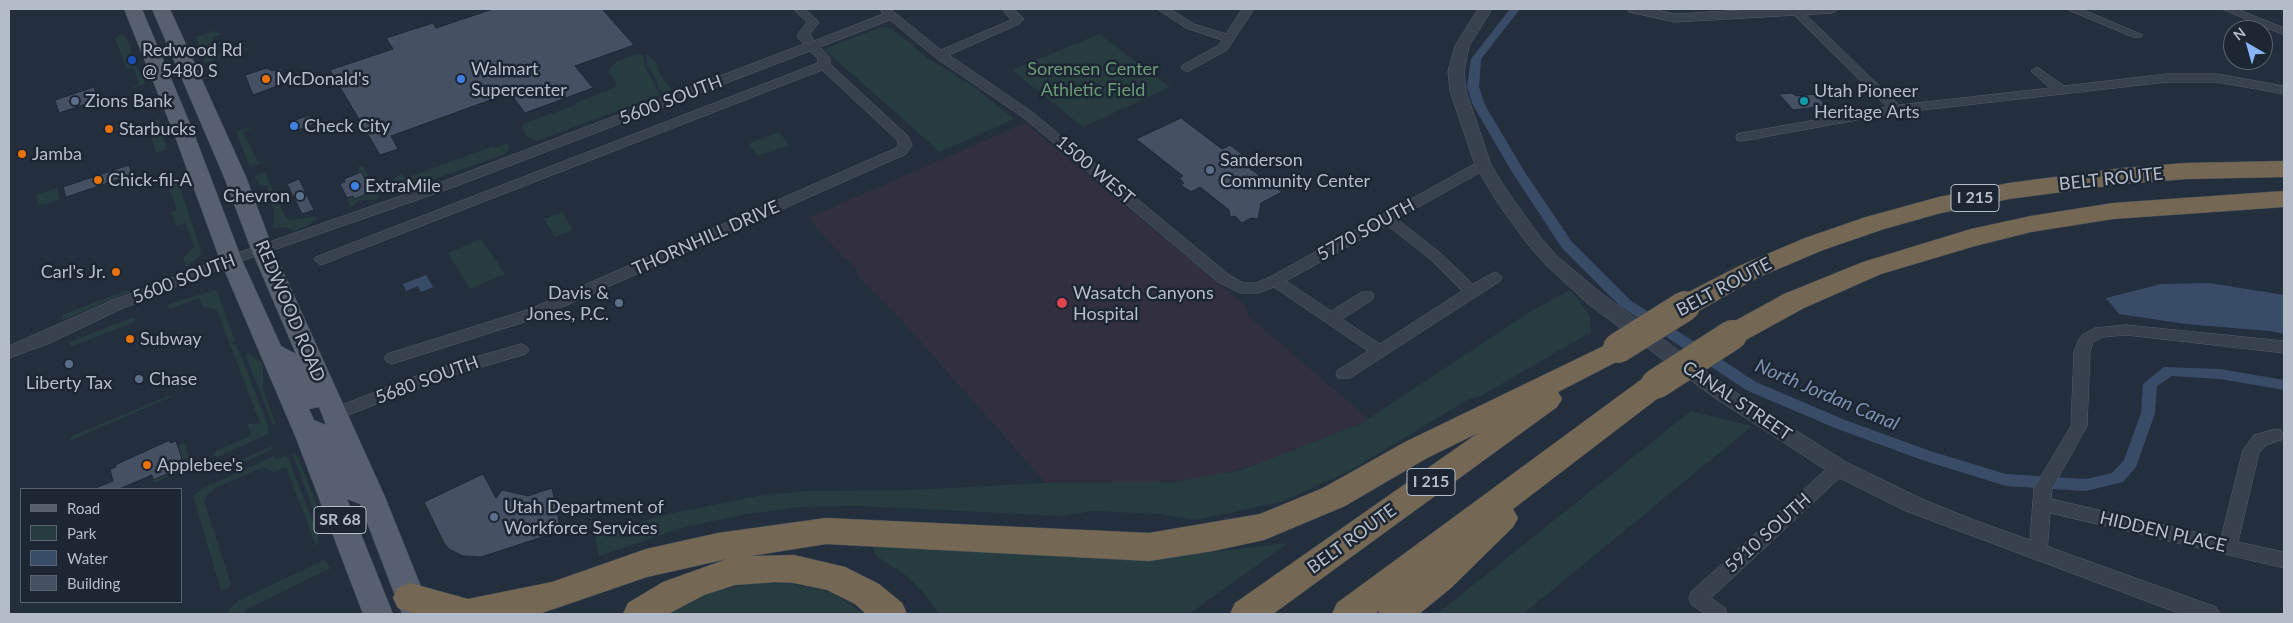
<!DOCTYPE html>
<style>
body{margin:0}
#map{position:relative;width:2293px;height:623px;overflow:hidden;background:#242f3e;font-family:Lato,sans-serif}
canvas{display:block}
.frame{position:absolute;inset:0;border:10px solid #b4bcc9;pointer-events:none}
.legend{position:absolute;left:20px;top:488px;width:162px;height:115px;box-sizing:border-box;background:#1d2633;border:1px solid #59626f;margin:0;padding:6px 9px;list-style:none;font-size:15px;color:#b4bcc9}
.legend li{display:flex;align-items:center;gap:10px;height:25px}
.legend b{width:25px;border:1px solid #59626f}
.north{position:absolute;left:2223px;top:20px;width:50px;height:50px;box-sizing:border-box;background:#1d2633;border:1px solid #59626f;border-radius:50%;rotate:322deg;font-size:14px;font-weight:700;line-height:20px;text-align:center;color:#b4bcc9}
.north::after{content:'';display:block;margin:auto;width:18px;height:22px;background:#8ab4f8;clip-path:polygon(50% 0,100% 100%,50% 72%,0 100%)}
</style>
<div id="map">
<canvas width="2293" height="623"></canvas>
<div class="frame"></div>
<ul class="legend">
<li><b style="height:6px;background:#56606e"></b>Road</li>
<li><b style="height:14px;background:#263c3f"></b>Park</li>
<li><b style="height:14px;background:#394c67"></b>Water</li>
<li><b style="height:14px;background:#455162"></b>Building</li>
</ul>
<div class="north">N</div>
</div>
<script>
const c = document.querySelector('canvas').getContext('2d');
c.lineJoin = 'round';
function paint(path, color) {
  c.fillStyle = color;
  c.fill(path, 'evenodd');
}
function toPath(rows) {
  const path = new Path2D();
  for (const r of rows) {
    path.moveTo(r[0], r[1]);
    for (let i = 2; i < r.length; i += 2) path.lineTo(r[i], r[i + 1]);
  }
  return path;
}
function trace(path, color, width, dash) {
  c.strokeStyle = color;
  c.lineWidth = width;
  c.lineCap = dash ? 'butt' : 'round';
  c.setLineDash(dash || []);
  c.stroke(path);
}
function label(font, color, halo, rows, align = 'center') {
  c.font = font + ' Lato,sans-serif';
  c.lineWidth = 5;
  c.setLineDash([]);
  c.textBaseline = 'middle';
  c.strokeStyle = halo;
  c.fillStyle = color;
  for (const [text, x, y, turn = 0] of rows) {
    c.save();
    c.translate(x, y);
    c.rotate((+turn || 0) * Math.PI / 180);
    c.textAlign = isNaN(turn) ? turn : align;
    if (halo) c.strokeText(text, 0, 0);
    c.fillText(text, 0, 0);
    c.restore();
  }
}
const medical = toPath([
 [1025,123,1246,306,1248,316,1369,419,1362,423,1266,462,1197,480,1145,483,1046,483,896,314,857,275,857,270,847,259,843,257,808,218]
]);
const green = toPath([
 [881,27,891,28,929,59,974,87,1014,119,940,152,824,49],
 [214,31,221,34,212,38,219,54,261,45,205,63,196,37],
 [121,34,126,37,130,46,131,59,129,62,132,61,145,81,144,84,134,88,133,87,139,84,133,67,126,68,115,38],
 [1099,34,1170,87,1083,127,1012,70],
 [639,53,643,55,645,67,660,95,536,141,527,137,522,127,524,123,576,105,575,103,614,88,617,83,608,72,610,68,616,62],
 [646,53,656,63,661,76,672,90,664,93,659,89,654,75,647,65],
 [159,119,167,149,156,153,147,123],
 [262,123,243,132,258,162,269,160,250,167,236,132],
 [779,132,789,145,758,156,748,144],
 [509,143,509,149,505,154,404,190,396,189,391,184,393,179,401,174,406,178,493,146,495,148],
 [359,166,363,166,379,196,376,200,359,200,351,207,347,199,353,196,355,199,372,192,359,172],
 [261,173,265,173,286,218,291,220,313,217,318,218,313,221,309,225,294,231,285,227,274,228,274,210,270,202,274,200,272,197,269,199,266,192,269,188,266,185,261,186,254,177],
 [177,179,201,251,199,257,186,267,183,258,194,247,186,225,185,222,177,227,172,214,169,214,177,209,167,184,157,186],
 [57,188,60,199,47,204,38,204,36,195],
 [562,212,573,230,555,237,544,219],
 [481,239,505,274,470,289,448,253],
 [127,290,130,292,63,320,62,315],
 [214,290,217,291,235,341,231,343,232,345,236,344,268,425,268,434,217,457,213,454,216,451,250,436,248,424,260,423,217,310,203,307,199,298,170,309,167,305],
 [1570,290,1590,315,1591,332,1481,396,1469,399,1349,471,1284,501,1196,520,1160,514,1092,511,1062,516,860,506,799,507,742,515,685,527,599,556,595,537,664,515,758,496,806,491,908,490,1046,483,1172,482,1242,470,1362,423,1531,311],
 [134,317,135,322,70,347,69,342],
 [246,352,261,362,263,367,263,390,275,421,275,426,272,423,246,356],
 [168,396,173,396,72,440,68,440,72,436],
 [1691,411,1752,426,1523,614,1437,614],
 [184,442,192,467,154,483,153,480,183,462,178,446],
 [270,447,273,447,273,449,223,472,219,472,222,468],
 [292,453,298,457,326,529,325,534,322,533],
 [287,455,318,535,318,543,302,551,315,543,286,467,274,472,265,468,259,469,218,487,208,494,204,501,231,584,229,588,221,590,193,496,203,488,274,456,276,459],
 [875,543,1179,556,1288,543,1189,614,940,614,922,591,907,576,878,557,873,551],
 [324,560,331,568,245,610,246,614,229,614,230,608,238,601],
 [776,581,831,592,865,614,665,614,695,598,720,590,749,584]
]);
const water = toPath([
 [426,275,433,287,421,292,418,286,406,291,403,284],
 [2209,283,2284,295,2284,334,2270,331,2186,324,2119,314,2106,298,2161,284]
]);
const canal = toPath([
 [1510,9,1520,9,1481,59,1479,87,1485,105,1524,171,1572,242,1630,300,1756,382,1845,420,1930,451,2006,474,2086,479,2112,473,2124,460,2141,413,2143,384,2164,367,2220,369,2284,380,2284,390,2220,379,2172,376,2157,386,2155,413,2136,467,2123,482,2086,491,2006,486,1922,460,1835,428,1746,390,1620,306,1562,248,1512,172,1473,105,1467,87,1471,59,1510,9]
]);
const building = toPath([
 [493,9,602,9,634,45,575,66,593,88,525,113,510,93,391,136,398,149,380,155,330,70,393,49,386,38,433,23,436,28,493,9],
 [267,68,272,71,281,68,288,82,253,95,245,75,267,68],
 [94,87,98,100,59,113,55,100,94,87],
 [1792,93,1796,96,1816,94,1826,106,1793,110,1779,94,1792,93],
 [310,115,315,124,298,130,293,121,310,115],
 [1181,118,1222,149,1230,145,1251,161,1245,165,1282,192,1261,203,1258,219,1251,218,1242,223,1235,216,1230,217,1229,210,1200,187,1191,192,1181,185,1184,183,1179,178,1183,176,1136,139,1181,118],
 [129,165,132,175,66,197,63,187,129,165],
 [361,172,372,192,354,199,353,196,347,198,340,184,345,182,344,179,361,172],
 [299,179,314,210,302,214,287,184,299,179],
 [170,440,170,443,176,441,183,462,178,464,179,469,153,480,152,475,119,489,93,489,113,481,110,469,116,467,115,465,170,440],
 [483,474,496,498,502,490,528,496,552,488,561,531,481,557,463,556,449,549,444,543,424,502,483,474]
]);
const minor = toPath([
 [793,9,805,9,819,22,810,34,814,41,883,14,880,9,890,9,941,50,1011,20,1002,9,1014,9,1024,19,1019,24,949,55,1032,112,1228,274,1243,283,1256,283,1270,277,1478,162,1488,162,1490,165,1488,168,1397,219,1439,252,1473,284,1495,272,1502,277,1500,281,1350,378,1338,378,1336,374,1338,370,1368,351,1274,287,1258,293,1240,293,1218,282,1024,118,936,58,890,20,820,47,830,58,830,64,908,136,912,145,906,154,540,317,392,364,387,362,384,358,387,354,530,309,896,148,898,145,897,140,822,70,326,263,321,265,314,260,316,257,818,63,818,59,810,51,454,187,236,263,121,309,50,343,9,358,9,346,111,301,226,257,444,181,804,44,798,38,798,34,807,22,793,9],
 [1387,225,1429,258,1462,291,1380,344,1342,319,1372,300,1374,296,1372,292,1362,292,1331,311,1286,281,1387,225],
 [1157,9,1170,9,1194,24,1226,34,1242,9,1254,9,1227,50,1187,72,1181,68,1183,65,1219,45,1222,40,1186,28,1157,9],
 [1792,9,1800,9,1899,105,2050,88,2031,71,2037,67,2064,86,2167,74,2217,74,2284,86,2284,94,2217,82,2167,82,1896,113,1742,141,1737,140,1736,137,1737,134,1742,133,1887,107,1792,13,1792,9],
 [2066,9,2081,9,2143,35,2141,37,2133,37,2066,9],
 [2222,9,2237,9,2284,28,2284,35,2222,9],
 [2126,325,2284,341,2284,353,2126,335,2103,337,2093,342,2090,352,2087,426,2052,489,2051,499,2221,538,2243,450,2254,435,2275,429,2281,430,2283,435,2281,440,2266,445,2259,453,2238,542,2284,552,2284,568,2050,513,2047,553,2044,558,2038,561,2032,558,2029,553,2034,488,2071,426,2074,352,2079,339,2082,335,2095,328,2126,325],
 [521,344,526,346,529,350,526,354,447,377,335,420,329,418,327,414,329,410,437,368,521,344],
 [1839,461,1845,463,1847,468,1845,473,1711,598,1725,608,1727,614,1705,614,1691,604,1689,598,1691,592,1833,463,1839,461]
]);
const tertiary = toPath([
 [1478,9,1492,9,1469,46,1464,71,1466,91,1491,165,1510,195,1541,238,1558,257,1601,293,1726,386,1846,462,1922,499,1974,520,2216,607,2220,614,2181,614,1906,511,1832,474,1712,396,1587,303,1546,265,1529,246,1497,202,1475,165,1450,91,1448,71,1455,46,1478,9],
 [1627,9,1652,9,1675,14,1761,9,1839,9,1832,13,1675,22,1629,12,1627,9]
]);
const primary = toPath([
 [124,9,142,9,193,131,242,260,281,346,296,354,251,249,224,177,152,9,170,9,246,177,273,249,385,497,432,614,402,614,360,504,347,499,393,614,363,614,296,438,220,260,173,131,124,9],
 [319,407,326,425,314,420,309,409,319,407]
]);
const motorway = toPath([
 [2284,161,2284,177,2186,179,2123,184,2009,199,1941,213,1884,229,1823,250,1757,278,1695,313,1685,316,1675,313,1671,306,1675,299,1739,266,1805,238,1866,217,1939,197,2009,183,2123,168,2186,163,2284,161],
 [2284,191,2284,207,2113,219,2031,232,1975,246,1881,274,1804,308,1742,342,1732,345,1722,342,1718,335,1722,328,1784,294,1863,262,1971,229,2031,216,2113,203,2284,191],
 [1616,340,1626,343,1630,350,1626,357,1558,392,1562,399,1557,407,1273,614,1230,614,1235,603,1478,433,1427,458,1345,506,1264,540,1213,551,1149,561,826,544,751,556,794,555,845,567,879,584,902,603,907,614,866,614,855,604,827,590,794,583,776,582,735,585,704,595,668,614,623,614,628,603,663,582,727,559,647,577,539,614,415,614,398,608,393,598,398,588,410,583,468,599,552,582,646,549,718,533,826,518,1149,533,1260,514,1323,488,1405,442,1616,340],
 [1656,373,1666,376,1671,384,1666,392,1513,509,1518,518,1513,527,1451,588,1419,614,1378,614,1380,610,1375,614,1332,614,1337,603,1646,376,1656,373]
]);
const motorwayBridge = toPath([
 [1618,348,1685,306],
 [1656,384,1732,335]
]);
const markers = [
 [132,60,5,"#1a4fb4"],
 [266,79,5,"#e8710a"],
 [461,79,5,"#3f7fe0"],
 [75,101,5,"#5c6f8a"],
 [1804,101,5,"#0f9aa8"],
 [294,126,5,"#3f7fe0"],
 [109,129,5,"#e8710a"],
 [22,154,5,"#e8710a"],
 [1210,170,5,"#5c6f8a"],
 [98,180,5,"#e8710a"],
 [355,186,5,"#3f7fe0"],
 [300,196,5,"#5c6f8a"],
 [116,272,5,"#e8710a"],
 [619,303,5,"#5c6f8a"],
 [1062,303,6,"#e0444e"],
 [130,339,5,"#e8710a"],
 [69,364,5,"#5c6f8a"],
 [139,379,5,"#5c6f8a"],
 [147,465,5,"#e8710a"],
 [494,517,5,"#5c6f8a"]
];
const shields = [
 [1975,198,48],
 [1431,482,48],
 [340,520,52]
];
const shieldNames = [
 ["I 215",1975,198],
 ["I 215",1431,482],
 ["SR 68",340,520]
];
const poiNames = [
 ["Redwood Rd",142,50],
 ["@ 5480 S",142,71],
 ["Walmart",471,69],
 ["Supercenter",471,90],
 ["McDonald's",276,79],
 ["Utah Pioneer",1814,91],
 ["Heritage Arts",1814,112],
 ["Zions Bank",85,101],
 ["Check City",304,126],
 ["Starbucks",119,129],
 ["Jamba",32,154],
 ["Sanderson",1220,160],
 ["Community Center",1220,181],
 ["Chick-fil-A",108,180],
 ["ExtraMile",365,186],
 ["Chevron",290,196,"right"],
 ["Carl's Jr.",106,272,"right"],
 ["Davis &",609,293,"right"],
 ["Jones, P.C.",609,314,"right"],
 ["Wasatch Canyons",1073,293],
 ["Hospital",1073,314],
 ["Subway",140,339],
 ["Chase",149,379],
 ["Liberty Tax",69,383,"center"],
 ["Applebee's",157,465],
 ["Utah Department of",504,507],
 ["Workforce Services",504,528]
];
const parkNames = [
 ["Sorensen Center",1093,69],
 ["Athletic Field",1093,90]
];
const streetNames = [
 ["5600 SOUTH",671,100,-21],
 ["1500 WEST",1095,170,40],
 ["BELT ROUTE",2111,179,-6],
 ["5770 SOUTH",1366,230,-29],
 ["THORNHILL DRIVE",706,238,-24],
 ["5600 SOUTH",184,279,-21],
 ["BELT ROUTE",1724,287,-28],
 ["REDWOOD ROAD",290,311,67],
 ["5680 SOUTH",427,380,-20],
 ["CANAL STREET",1737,401,34],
 ["HIDDEN PLACE",2163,532,13],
 ["5910 SOUTH",1768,533,-42],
 ["BELT ROUTE",1352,539,-36]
];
const waterNames = [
 ["North Jordan Canal",1827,395,23]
];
paint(medical, '#32303f');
paint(green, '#263c3f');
paint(water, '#394c67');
paint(canal, '#394c67');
paint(building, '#455162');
trace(building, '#1f2835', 1);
trace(minor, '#565f6c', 1);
trace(tertiary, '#565f6c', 1);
trace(primary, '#414a57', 1);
trace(motorway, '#434c59', 1);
paint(minor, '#38414e');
paint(tertiary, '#38414e');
paint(primary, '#56606e');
paint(motorway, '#746855');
trace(motorwayBridge, '#434c59', 31, []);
trace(motorwayBridge, '#746855', 30);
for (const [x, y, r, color] of markers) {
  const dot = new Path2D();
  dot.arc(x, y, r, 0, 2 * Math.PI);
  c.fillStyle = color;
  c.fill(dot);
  trace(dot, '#1d2633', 2);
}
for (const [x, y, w] of shields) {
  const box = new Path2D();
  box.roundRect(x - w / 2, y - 13.5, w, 27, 4);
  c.fillStyle = '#1d2633';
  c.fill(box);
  trace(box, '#b4bcc9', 1);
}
label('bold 16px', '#b4bcc9', null, shieldNames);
label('18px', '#b4bcc9', '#1d2633', poiNames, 'left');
label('18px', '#6b9a76', '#1d2633', parkNames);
label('18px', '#b4bcc9', '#1d2633', streetNames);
label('italic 19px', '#7c92b1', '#1d2633', waterNames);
</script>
